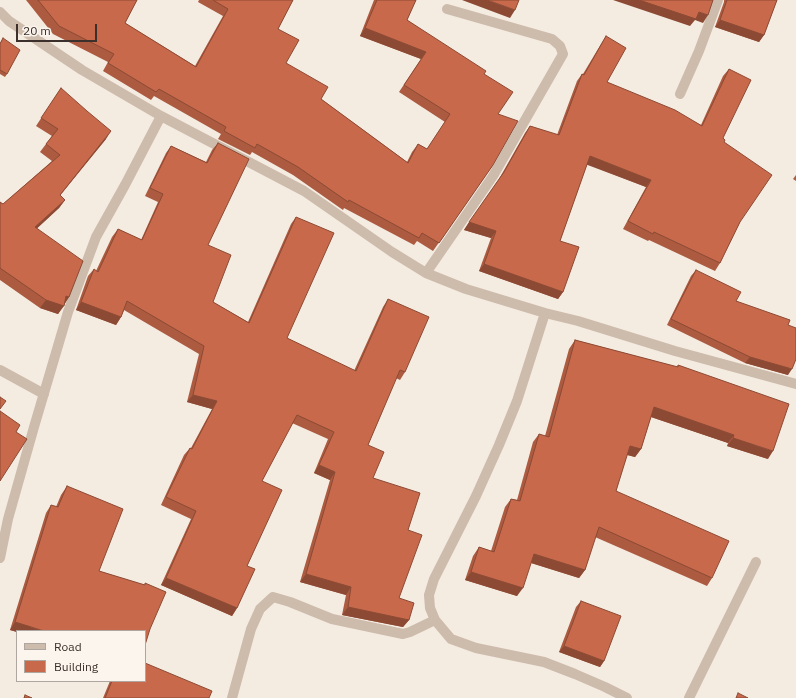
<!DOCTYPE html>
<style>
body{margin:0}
#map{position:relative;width:796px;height:698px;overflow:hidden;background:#f4ebe1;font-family:"IBM Plex Sans",sans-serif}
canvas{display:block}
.legend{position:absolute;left:16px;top:630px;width:130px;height:52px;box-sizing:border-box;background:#fbf5ee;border:1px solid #aea6a0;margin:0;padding:5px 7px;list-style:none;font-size:12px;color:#3b302b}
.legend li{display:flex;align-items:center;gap:8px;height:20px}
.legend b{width:20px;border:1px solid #aea6a0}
.scale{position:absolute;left:16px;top:24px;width:81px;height:18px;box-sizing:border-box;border:2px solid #3b302b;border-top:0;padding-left:5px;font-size:12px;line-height:14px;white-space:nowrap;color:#3b302b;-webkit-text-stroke:3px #fbf5ee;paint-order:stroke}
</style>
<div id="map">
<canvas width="796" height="698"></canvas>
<ul class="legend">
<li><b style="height:5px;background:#cdbbac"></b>Road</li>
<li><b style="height:11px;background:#c8694b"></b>Building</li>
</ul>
<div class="scale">20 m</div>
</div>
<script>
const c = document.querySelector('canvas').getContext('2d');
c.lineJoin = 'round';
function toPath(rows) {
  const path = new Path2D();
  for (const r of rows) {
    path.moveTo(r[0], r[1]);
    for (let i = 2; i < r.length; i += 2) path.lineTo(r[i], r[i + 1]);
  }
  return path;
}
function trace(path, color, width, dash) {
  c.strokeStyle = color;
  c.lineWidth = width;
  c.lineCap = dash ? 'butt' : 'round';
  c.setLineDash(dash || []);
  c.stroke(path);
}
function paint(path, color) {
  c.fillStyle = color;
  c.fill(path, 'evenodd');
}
const minor = toPath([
 [0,12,9,21,82,70,161,116,304,191,392,252,426,273,466,289,545,313,578,321,675,351,796,384],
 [680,94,699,51,718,0],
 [426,273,493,176,563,54,560,46,552,39,447,9],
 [545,313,517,401,499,445,476,496,434,579,429,595,430,608,435,620,451,639,476,648,544,662,575,674,605,687,627,698],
 [0,370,44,394],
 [0,558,8,519,34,427,68,312,96,237,125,185,161,116],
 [232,698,251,629,260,609,273,597,290,602,332,619,403,634,410,632,435,620],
 [689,698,756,562]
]);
const wall = toPath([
 [26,0,137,0,125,23,195,66,223,16,198,2,199,0,293,0,278,29,286,63,321,99,407,162,412,152,418,144,427,149,445,122,399,92,421,59,360,36,374,0,416,0,407,20,484,74,498,114,493,165,433,251,417,241,414,245,344,208,343,210,293,175,252,152,250,155,218,139,221,134,154,96,151,100,103,71,108,62,53,34],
 [724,0,777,0,764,35,759,42,715,27,724,2],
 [606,36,607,82,701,125,723,76,729,69,723,138,740,222,720,263,715,271,649,240,648,241,623,229,646,187,587,164,560,241,563,292,558,299,479,271,491,238,464,230,499,179,525,133,530,126,557,135,577,81,582,74,583,74,601,44],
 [3,38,7,74,5,77,0,74,0,43],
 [61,88,106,139,60,195,65,200,59,208,37,228,69,297,58,314,40,308,0,280,0,202,3,204,52,161,40,152,52,136,36,126],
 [218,143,208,245,213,302,248,322,291,224,296,217,287,338,354,371,383,307,388,299,405,372,400,380,396,378,368,445,373,478,408,530,399,598,409,620,403,627,342,615,346,595,300,582,330,480,314,473,328,439,292,423,262,481,247,566,237,608,232,616,161,585,191,519,161,505,184,455,190,448,191,448,212,409,187,402,199,354,124,310,121,317,116,325,76,310,88,276,94,269,96,271,112,237,118,229,141,240,158,202,145,196,166,153,171,146,206,162,212,150],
 [796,175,796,181,793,179],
 [696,270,736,301,788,325,788,375,745,363,667,325,691,276],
 [575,340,677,367,678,365,768,459,727,446,728,443,651,417,641,449,635,457,627,455,616,491,712,578,707,586,595,537,585,570,579,578,531,563,517,596,465,580,473,556,479,547,491,551,505,507,511,499,517,500,533,442,539,434,545,436,569,349],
 [67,486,99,571,166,592,17,631,17,632,10,630,46,513,51,505,56,507,61,495],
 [581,601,604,661,600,667,559,652,576,607],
 [110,681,145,681,209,698,103,698]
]);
const shadedWall = toPath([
 [462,0,487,0,515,10,510,18],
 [613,0,639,0,699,12,708,15,703,23,695,20,690,26],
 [720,20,764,35,759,42,715,27],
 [365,28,426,52,421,59,360,36],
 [111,131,106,139,54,203,60,195],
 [590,156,651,180,646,187,585,164],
 [65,200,59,208,30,235,35,227],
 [469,222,496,231,491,238,464,230],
 [484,264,563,292,558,299,479,271],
 [66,296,69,297,64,305],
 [46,300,64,306,58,314,40,308],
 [81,302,121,317,116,325,76,310],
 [750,357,792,369,788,375,745,363],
 [193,395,217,401,212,409,187,402],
 [654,407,734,435,728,443,648,416],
 [733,438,773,451,768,459,727,446],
 [630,446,641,449,635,457,624,454],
 [319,465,335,472,330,480,314,473],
 [534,554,585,570,579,578,528,562],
 [471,572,523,588,517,596,465,580],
 [306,574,351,587,346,595,300,582],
 [166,578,237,608,232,616,161,585],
 [348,607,409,620,403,627,342,615],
 [15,622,44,631,17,631,17,632,10,630],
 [564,646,604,661,600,667,559,652]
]);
const building = toPath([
 [38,0,137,0,125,23,196,67,228,9,213,0,293,0,278,29,299,40,286,63,328,87,321,99,408,163,418,144,427,149,450,114,404,85,426,52,365,28,377,0,416,0,407,20,486,71,484,74,513,92,498,114,518,121,493,165,439,243,422,233,419,238,349,200,348,202,298,167,257,144,255,148,224,131,226,127,159,89,156,92,108,63,114,54,59,26,38,0],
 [487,0,519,0,515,10,487,0],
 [639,0,713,0,708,15,699,12,696,19,639,0],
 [727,0,777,0,764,35,720,20,727,0],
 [606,36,626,48,607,82,675,110,702,126,729,69,751,80,723,138,725,140,724,142,772,175,740,222,720,263,654,232,653,234,628,221,651,180,590,156,560,241,579,247,563,292,484,264,496,231,469,222,504,172,530,126,559,135,582,74,584,75,606,36],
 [3,38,20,50,7,74,0,70,0,44,3,38],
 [61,88,87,111,111,131,60,195,65,200,35,227,83,261,69,297,66,296,64,306,46,300,0,268,0,202,3,204,60,155,46,144,58,129,41,118,61,88],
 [218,143,249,159,208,245,231,255,213,302,249,323,296,217,334,233,287,338,356,371,388,299,429,317,405,372,400,370,368,445,384,452,373,478,420,493,408,530,422,535,399,598,414,603,409,620,348,607,351,587,306,574,335,472,319,465,334,432,297,415,262,481,282,490,247,566,255,569,237,608,166,578,196,511,166,497,190,448,192,449,217,401,193,395,204,346,127,301,121,317,81,302,94,269,98,272,118,229,142,240,163,194,150,188,171,146,207,163,218,143],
 [696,270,741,292,736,301,790,320,788,325,796,328,796,359,792,369,750,357,671,319,696,270],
 [575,340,678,367,678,365,789,404,773,451,733,438,734,435,654,407,641,449,630,446,616,491,729,541,712,578,599,527,585,570,534,554,523,588,471,572,479,547,494,552,511,499,520,501,539,434,549,437,575,340],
 [0,397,6,401,0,409,0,397],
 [0,411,20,425,16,432,27,439,0,481,0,411],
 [67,486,123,509,99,571,145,585,145,583,166,592,150,629,145,645,145,631,44,631,15,622,51,505,58,507,67,486],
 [581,601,621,616,604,661,564,646,581,601],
 [145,663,212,691,209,698,105,698,112,681,145,681,145,663],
 [738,693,748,698,736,698,738,693],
 [25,695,32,698,24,698,25,695]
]);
trace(minor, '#cdbbac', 10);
paint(wall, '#ac5a40');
paint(shadedWall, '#8c4a34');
paint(building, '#c8694b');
trace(building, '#8c4a34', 1);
</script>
